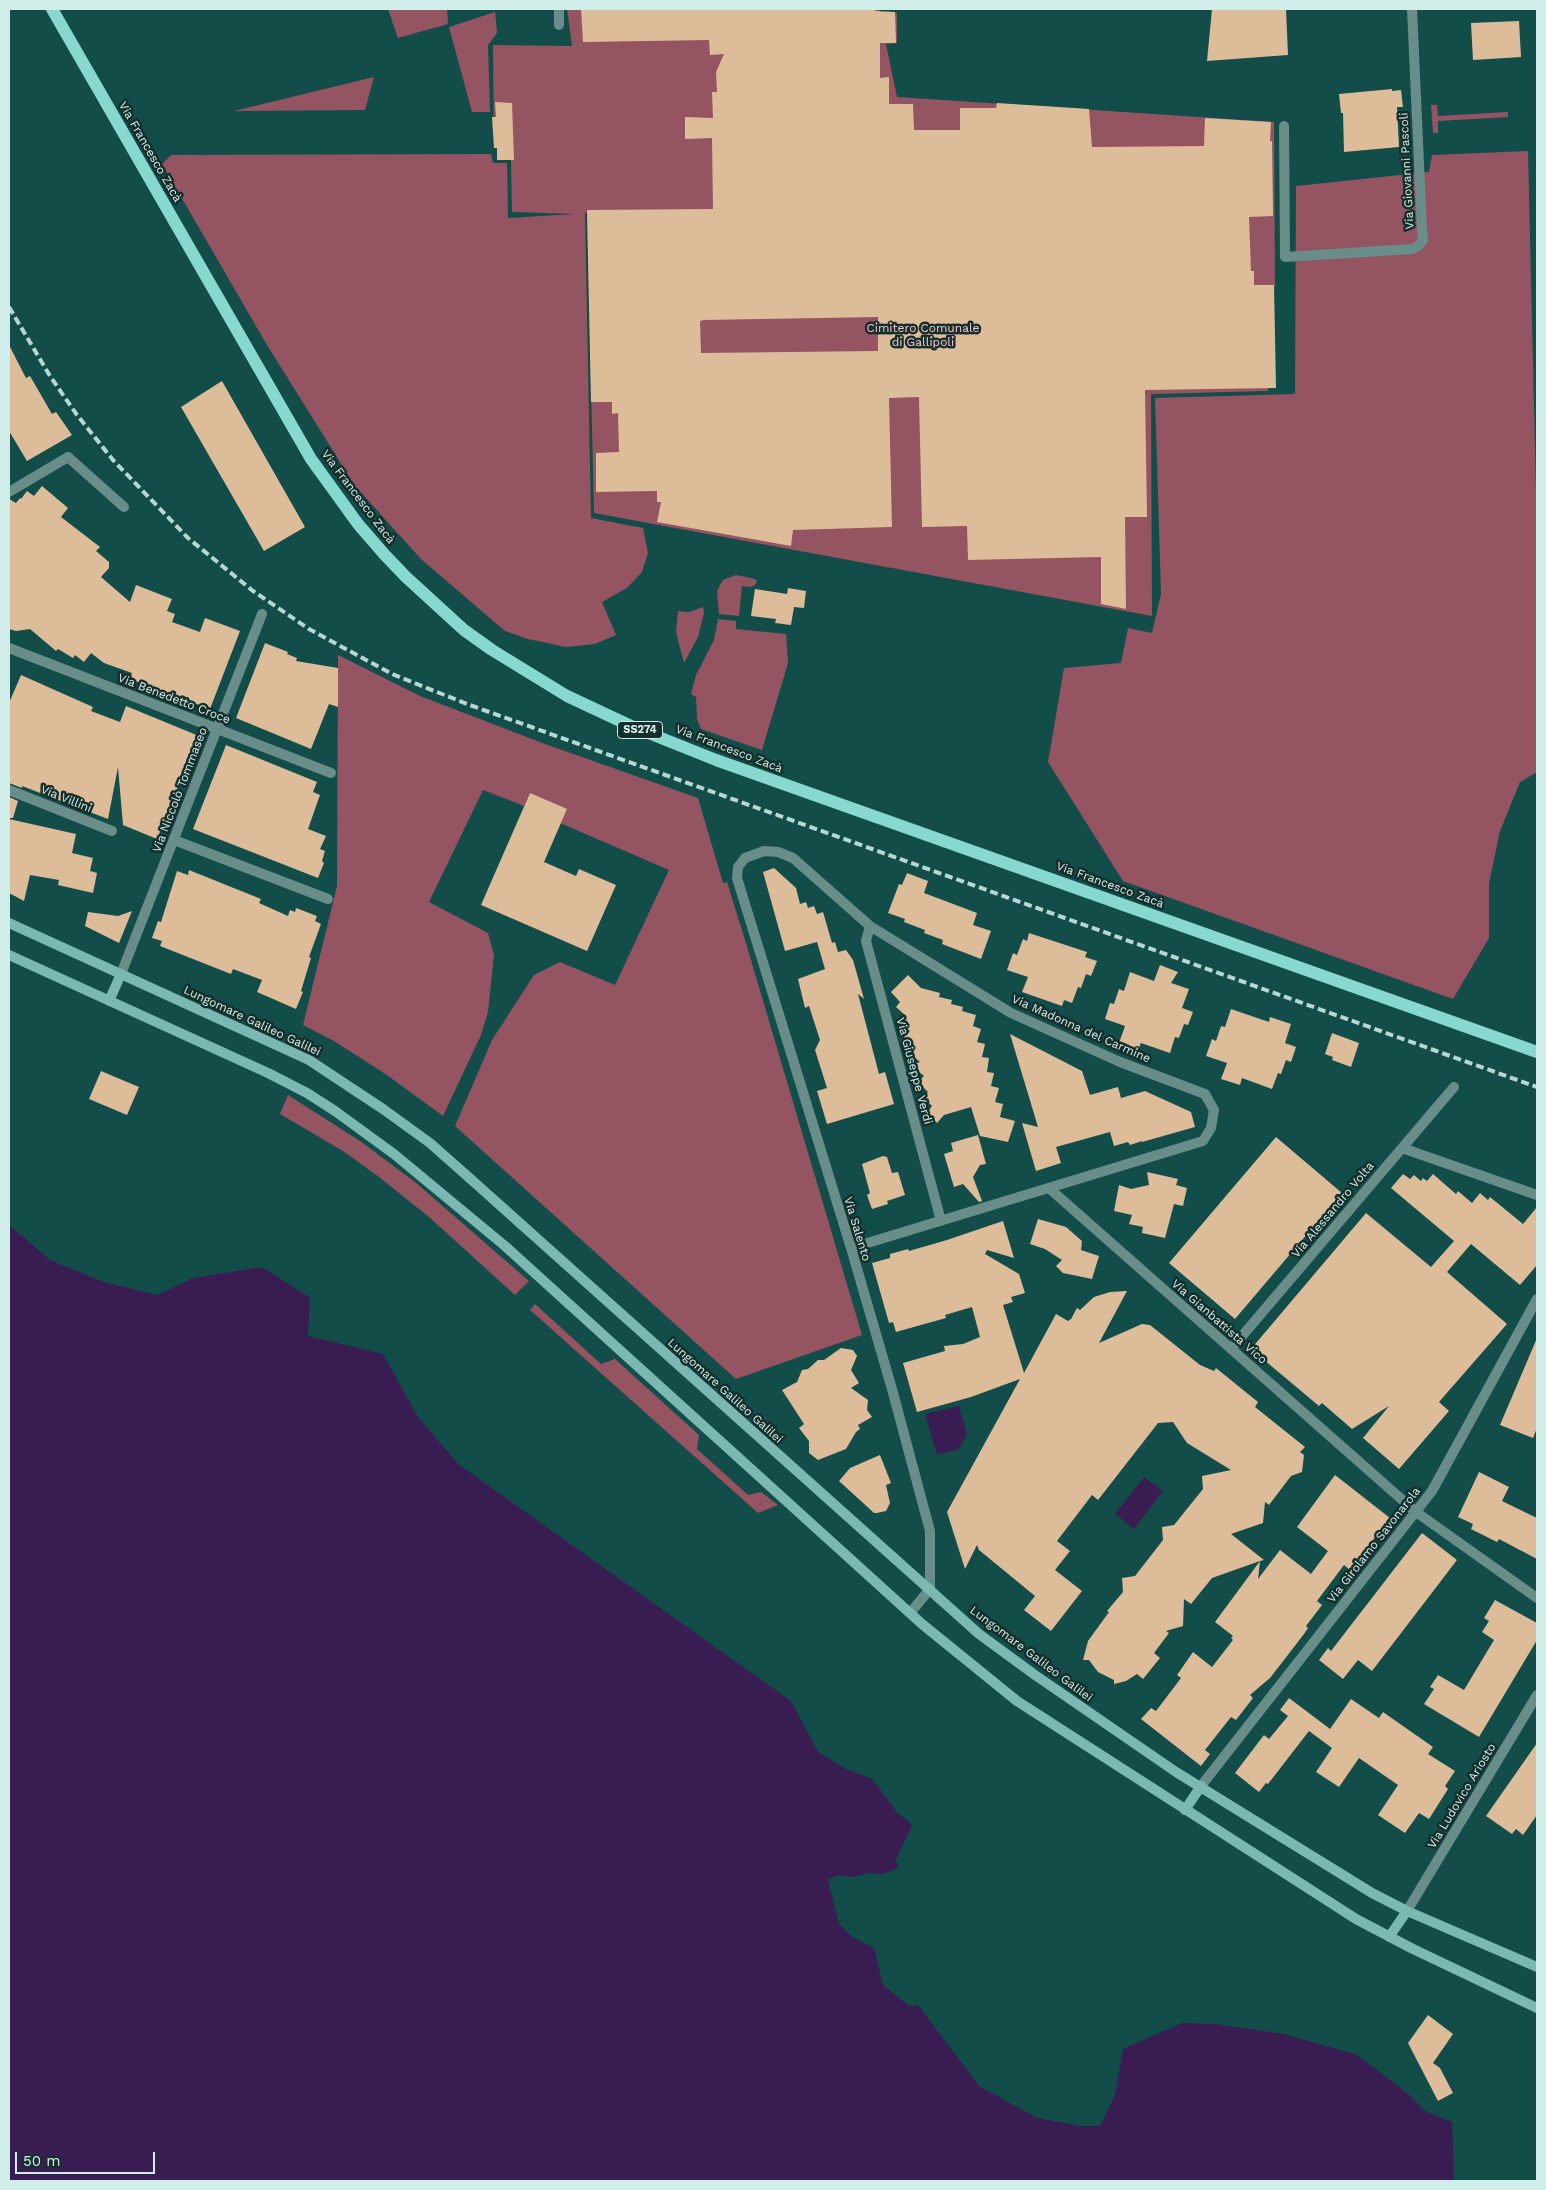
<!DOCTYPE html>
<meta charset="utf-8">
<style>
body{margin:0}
#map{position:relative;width:1546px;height:2190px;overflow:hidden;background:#124d49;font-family:"Work Sans",sans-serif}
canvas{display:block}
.frame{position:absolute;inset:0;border:10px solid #d1ede9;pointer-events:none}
.scale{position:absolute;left:15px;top:2152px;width:140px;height:22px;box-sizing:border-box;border:2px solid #d1ede9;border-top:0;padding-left:6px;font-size:15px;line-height:18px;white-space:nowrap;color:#d1ede9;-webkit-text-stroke:4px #172f2c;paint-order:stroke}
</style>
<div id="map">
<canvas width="1546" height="2190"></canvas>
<div class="frame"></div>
<div class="scale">50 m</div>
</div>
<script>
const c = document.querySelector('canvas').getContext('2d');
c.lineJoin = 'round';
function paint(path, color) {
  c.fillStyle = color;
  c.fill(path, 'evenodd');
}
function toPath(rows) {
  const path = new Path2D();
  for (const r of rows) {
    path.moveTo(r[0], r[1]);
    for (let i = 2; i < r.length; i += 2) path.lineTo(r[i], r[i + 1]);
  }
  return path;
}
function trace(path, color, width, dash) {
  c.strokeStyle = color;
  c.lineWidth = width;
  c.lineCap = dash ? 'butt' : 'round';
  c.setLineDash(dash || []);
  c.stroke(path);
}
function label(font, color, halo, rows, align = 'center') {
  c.font = font + ' "Work Sans",sans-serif';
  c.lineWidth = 5;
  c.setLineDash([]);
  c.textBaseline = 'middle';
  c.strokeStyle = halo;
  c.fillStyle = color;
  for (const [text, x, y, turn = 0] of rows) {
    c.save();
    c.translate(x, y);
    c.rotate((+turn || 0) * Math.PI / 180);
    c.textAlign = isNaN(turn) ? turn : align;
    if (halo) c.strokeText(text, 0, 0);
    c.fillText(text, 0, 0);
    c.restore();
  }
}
const green = toPath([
 [388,9,447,9,448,24,398,38],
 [567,9,879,9,881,13,897,13,897,43,886,44,897,97,1274,122,1275,287,1267,287,1268,391,1151,394,1152,616,594,513,587,213,585,213,591,518,643,528,648,553,642,572,627,588,602,602,616,635,595,644,566,647,528,639,505,631,421,559,355,486,267,345,162,164,171,155,491,154,493,163,507,163,508,218,575,214,512,212,511,160,497,160,497,148,494,148,493,45,572,46],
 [495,12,497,33,488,45,490,112,472,112,449,27],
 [374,77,365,110,234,111],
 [1431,105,1437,105,1438,116,1508,112,1508,117,1438,121,1438,133,1433,133],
 [1528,151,1537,534,1537,772,1520,782,1500,831,1489,883,1489,938,1453,999,1123,881,1048,762,1064,668,1121,663,1128,628,1152,633,1161,594,1155,398,1295,394,1296,186,1429,172,1432,155],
 [736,575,755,579,757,581,755,585,751,587,742,586,739,616,719,614,717,591,723,580],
 [703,607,704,613,698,637,684,663,676,632,678,611,689,612],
 [718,619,736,621,736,629,786,634,788,663,762,750,701,729,697,719,696,697,691,694,696,675,714,640],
 [338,655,420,696,545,744,698,798,723,883,727,882,745,940,862,1335,736,1379,455,1126,492,1040,534,975,560,962,615,985,669,870,560,823,530,793,524,806,483,790,429,902,488,933,494,955,488,1012,481,1035,443,1116,387,1075,334,1041,303,1025,337,886],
 [288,1095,360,1141,415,1182,529,1281,515,1295,429,1217,379,1177,343,1151,280,1114],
 [535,1304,601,1364,615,1359,699,1435,697,1449,748,1495,761,1492,778,1505,758,1513,530,1310]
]);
const water = toPath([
 [9,1225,50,1260,104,1282,157,1295,193,1278,262,1267,310,1298,308,1336,383,1354,418,1417,458,1464,791,1701,818,1752,844,1768,872,1779,897,1812,912,1825,896,1860,898,1868,883,1874,869,1873,852,1877,838,1875,828,1880,839,1924,852,1937,874,1948,883,1985,909,2006,918,2005,979,2086,1037,2118,1081,2126,1100,2126,1115,2095,1123,2049,1182,2023,1215,2024,1284,2034,1357,2055,1407,2093,1425,2111,1452,2122,1454,2181,9,2181],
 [959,1406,967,1434,959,1449,937,1455,925,1414],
 [1144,1477,1163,1491,1134,1529,1115,1514]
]);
const building = toPath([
 [581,9,875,9,875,11,895,12,896,43,880,43,880,78,889,77,889,104,913,104,914,130,960,130,960,108,996,108,997,103,1089,109,1092,147,1204,146,1205,118,1271,122,1270,141,1272,141,1273,216,1249,217,1251,271,1254,271,1254,285,1274,285,1276,388,1145,390,1147,517,1125,517,1126,609,1101,604,1101,557,968,560,967,526,922,527,919,397,889,398,892,527,793,530,791,546,657,522,661,502,657,502,657,491,596,492,596,453,619,452,618,413,612,414,612,402,591,402,587,210,713,209,712,138,685,139,685,117,713,118,712,92,717,92,716,72,724,54,710,55,709,40,583,42],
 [878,317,878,351,701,353,700,321,704,320],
 [1212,9,1286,9,1288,55,1207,61],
 [1519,21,1521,57,1473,60,1471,23],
 [1392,89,1392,91,1401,90,1403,107,1397,107,1399,147,1344,152,1343,113,1341,113,1339,94],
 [495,102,512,103,514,160,497,160,497,148,494,148,492,117,496,117],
 [9,345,26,378,30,376,52,414,56,412,72,435,27,461,9,431],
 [222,381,305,527,264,551,181,407],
 [42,486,68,508,61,517,100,547,96,551,109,562,109,568,101,577,130,602,136,585,172,599,167,611,175,614,172,622,200,632,205,618,240,631,210,709,130,679,132,673,104,663,91,653,84,662,75,655,73,658,58,649,56,651,30,629,16,631,9,629,9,499,16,503,20,498,21,499,27,491,34,496],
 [788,588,806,591,804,608,794,607,791,625,775,623,776,619,751,616,755,589,787,594],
 [265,643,288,652,287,654,297,658,296,661,338,668,338,707,329,704,311,749,236,718],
 [21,675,93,707,91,711,120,722,126,706,199,736,157,839,123,825,118,767,108,819,22,786,22,788,9,783,9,703],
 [226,745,317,782,313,792,320,795,308,829,326,836,320,849,325,851,322,861,324,863,318,878,193,829],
 [530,793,567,809,544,862,576,876,579,869,616,885,587,951,481,905],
 [9,797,18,801,13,818,9,818],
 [9,819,76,834,72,853,93,858,90,871,97,873,93,893,58,885,59,880,30,875,24,901,9,893],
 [774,868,796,888,800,904,806,902,808,908,814,906,817,914,823,912,832,943,835,942,838,952,846,950,853,960,864,999,858,994,879,1074,885,1072,894,1104,827,1124,817,1091,827,1088,815,1050,820,1040,809,1006,805,1008,798,979,825,969,817,942,785,951,763,872],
 [189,870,261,899,259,903,288,916,290,910,295,912,296,908,317,916,315,921,321,924,309,957,311,958,301,991,303,992,296,1009,257,992,262,980,233,969,231,974,160,946,162,941,152,938,158,921,161,922,177,871,188,875],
 [907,873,928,881,924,893,977,913,973,925,991,931,981,959,942,944,943,940,924,933,925,930,904,922,905,919,888,913,899,884,902,885],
 [132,911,119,943,85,926,88,912,118,916],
 [1029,933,1087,952,1085,957,1097,961,1091,976,1086,974,1081,988,1078,987,1072,1003,1064,1000,1062,1006,1022,992,1028,977,1007,970,1013,953,1017,955,1023,939,1027,941],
 [1160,965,1178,972,1171,983,1189,989,1182,1008,1193,1012,1188,1025,1184,1024,1179,1038,1175,1037,1170,1053,1141,1043,1138,1050,1119,1043,1125,1026,1105,1019,1110,1003,1114,1004,1119,989,1124,991,1130,972,1154,981],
 [908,975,921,988,940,993,939,997,952,1000,951,1004,963,1007,962,1011,976,1015,973,1026,981,1029,977,1042,985,1044,982,1057,989,1058,987,1072,994,1073,991,1086,999,1088,995,1102,1003,1104,1000,1117,1015,1121,1008,1142,980,1136,971,1107,944,1115,937,1123,927,1113,932,1106,923,1097,928,1092,918,1082,924,1076,911,1065,920,1062,912,1055,912,1049,914,1047,904,1037,910,1031,900,1022,906,1016,896,1007,900,1002,891,992],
 [1231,1009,1269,1022,1270,1017,1291,1024,1285,1043,1296,1047,1291,1062,1286,1060,1281,1074,1278,1073,1272,1089,1242,1078,1240,1085,1221,1079,1227,1063,1206,1056,1212,1039,1216,1041,1221,1026,1225,1027],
 [1332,1033,1359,1043,1351,1067,1332,1060,1333,1057,1325,1054],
 [1010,1034,1082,1071,1090,1095,1118,1087,1121,1098,1145,1091,1191,1112,1195,1127,1142,1142,1142,1141,1130,1145,1128,1142,1114,1146,1110,1132,1056,1147,1061,1163,1036,1171,1022,1123,1038,1127],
 [101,1071,139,1087,127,1115,89,1099],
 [978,1135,986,1164,980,1165,973,1177,982,1201,979,1202,963,1184,954,1187,944,1154,953,1151,951,1143],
 [1276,1137,1342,1193,1235,1319,1169,1263],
 [883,1156,887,1157,892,1173,898,1172,905,1195,887,1201,888,1204,872,1209,867,1195,870,1193,862,1164],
 [1147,1172,1178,1179,1176,1185,1187,1188,1183,1206,1174,1204,1165,1238,1142,1233,1143,1227,1129,1224,1132,1215,1114,1211,1119,1185,1131,1189,1149,1185],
 [1403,1174,1410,1179,1414,1175,1421,1181,1423,1178,1427,1181,1433,1174,1456,1194,1458,1191,1472,1203,1480,1193,1488,1200,1490,1197,1523,1224,1537,1207,1537,1265,1520,1285,1471,1244,1447,1272,1507,1324,1439,1402,1449,1411,1399,1469,1363,1438,1389,1406,1352,1429,1322,1403,1319,1406,1251,1349,1366,1213,1431,1267,1454,1241,1391,1188],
 [1038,1219,1066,1227,1082,1241,1081,1250,1099,1256,1092,1279,1063,1273,1056,1266,1062,1260,1045,1249,1030,1244],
 [1003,1221,1014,1258,987,1250,985,1254,1019,1274,1025,1293,1011,1297,1013,1302,1003,1305,1024,1373,1056,1314,1068,1321,1071,1319,1077,1308,1080,1310,1094,1297,1110,1292,1127,1291,1099,1343,1142,1324,1150,1325,1200,1365,1214,1371,1216,1368,1258,1402,1255,1407,1305,1447,1300,1452,1304,1455,1302,1472,1291,1476,1269,1505,1265,1502,1263,1523,1231,1534,1264,1560,1260,1561,1258,1579,1280,1550,1311,1574,1328,1551,1297,1527,1335,1475,1390,1518,1350,1570,1344,1565,1317,1601,1322,1605,1306,1626,1308,1628,1304,1634,1270,1678,1250,1695,1253,1698,1236,1720,1231,1717,1205,1750,1210,1754,1201,1766,1141,1719,1151,1708,1156,1711,1181,1678,1177,1675,1193,1652,1212,1667,1233,1640,1231,1638,1233,1636,1215,1622,1260,1561,1212,1578,1191,1604,1184,1599,1183,1626,1166,1631,1169,1633,1154,1653,1160,1658,1143,1679,1137,1674,1126,1681,1114,1684,1114,1680,1098,1672,1089,1660,1083,1660,1088,1641,1109,1612,1107,1611,1123,1592,1122,1578,1135,1576,1163,1540,1162,1527,1174,1525,1203,1489,1202,1476,1231,1470,1187,1443,1173,1422,1158,1423,1098,1500,1092,1495,1057,1541,1070,1551,1055,1570,1082,1591,1051,1631,1024,1610,1035,1596,979,1550,977,1545,965,1569,947,1512,1020,1379,971,1397,917,1412,903,1363,945,1351,944,1346,963,1344,980,1337,972,1307,945,1315,946,1318,896,1332,893,1322,889,1323,872,1263,890,1258,890,1254,908,1249,909,1251,947,1240],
 [1537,1338,1537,1428,1533,1438,1500,1425],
 [841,1348,853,1350,857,1356,851,1370,859,1383,851,1388,868,1400,867,1410,872,1417,858,1425,860,1429,856,1432,846,1449,818,1460,809,1453,809,1441,799,1428,804,1424,782,1390,797,1382,802,1370,808,1369,818,1360,824,1360],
 [880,1455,891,1483,886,1485,890,1503,886,1511,877,1513,874,1513,839,1481,850,1468],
 [1479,1472,1509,1487,1502,1501,1537,1518,1537,1559,1499,1539,1497,1542,1471,1529,1473,1524,1458,1517],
 [1422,1533,1457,1560,1372,1671,1358,1660,1343,1679,1319,1660,1328,1648,1331,1651],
 [1495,1600,1537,1623,1537,1640,1479,1737,1424,1704,1434,1689,1430,1687,1438,1675,1464,1690,1494,1640,1482,1632,1489,1621,1484,1618],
 [1289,1698,1330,1729,1351,1699,1379,1718,1383,1712,1433,1747,1428,1754,1455,1771,1445,1786,1448,1789,1429,1819,1419,1813,1405,1833,1378,1815,1398,1785,1359,1758,1339,1787,1316,1772,1332,1748,1309,1731,1268,1784,1266,1783,1259,1792,1235,1773,1264,1735,1269,1739,1288,1716,1280,1710],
 [1537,1743,1537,1815,1523,1835,1516,1829,1512,1834,1486,1816],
 [1428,2015,1453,2034,1433,2063,1440,2068,1453,2093,1438,2101,1408,2043]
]);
const street = toPath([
 [559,9,559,25],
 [1284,126,1285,257,1412,249,1418,246,1423,240,1422,230,1412,9],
 [9,492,68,457,124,507],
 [9,648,331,773],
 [9,790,112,831],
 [174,840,328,899],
 [870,926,866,941,941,1221],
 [121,974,262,614],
 [1402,1148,1537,1195],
 [1050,1189,1416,1512,1537,1598],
 [851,1248,1203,1141,1211,1128,1214,1110,1205,1094,1120,1062,1011,1013,870,926,793,858,778,852,764,851,745,858,738,867,737,878,851,1248,892,1389,930,1531,930,1589,911,1612],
 [1231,1349,1454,1087],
 [1201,1786,1432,1491,1537,1299],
 [1407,1911,1537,1695]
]);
const secondary = toPath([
 [9,923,309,1060,383,1109,430,1143,474,1182,979,1634,1035,1675,1176,1772,1372,1893,1407,1911,1537,1967],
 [9,955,268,1073,307,1093,335,1111,394,1154,505,1246,922,1624,1017,1701,1356,1919,1413,1949,1537,2008],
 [109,1001,121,974],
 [1185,1810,1201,1786],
 [1389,1937,1407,1911]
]);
const primary = toPath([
 [52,9,311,459,358,524,384,554,406,577,464,630,492,650,567,696,631,726,716,760,1537,1052]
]);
const rail = toPath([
 [9,307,50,376,77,415,113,460,188,538,253,591,309,629,392,674,467,704,1537,1087]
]);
const shields = [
 [640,730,45]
];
const shieldNames = [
 ["SS274",640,730]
];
const streetNames = [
 ["Via Francesco Zacà",150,152,60],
 ["Via Giovanni Pascoli",1407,171,-93],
 ["Via Francesco Zacà",358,497,53],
 ["Via Benedetto Croce",174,699,21],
 ["Via Francesco Zacà",729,749,21],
 ["Via Niccolò Tommaseo",180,790,-69],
 ["Via Villini",66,799,22],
 ["Via Francesco Zacà",1110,885,20],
 ["Lungomare Galileo Galilei",252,1021,25],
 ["Via Madonna del Carmine",1081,1029,24],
 ["Via Giuseppe Verdi",914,1071,75],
 ["Via Alessandro Volta",1333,1210,-50],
 ["Via Salento",857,1229,73],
 ["Via Gianbattista Vico",1219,1322,41],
 ["Lungomare Galileo Galilei",725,1391,42],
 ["Via Girolamo Savonarola",1374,1545,-52],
 ["Lungomare Galileo Galilei",1031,1654,37],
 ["Via Ludovico Ariosto",1462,1796,-59]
];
const parkNames = [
 ["Cimitero Comunale",923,328],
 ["di Gallipoli",923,342]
];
paint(green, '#955462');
paint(water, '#391c51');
paint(building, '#ddbc9a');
trace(street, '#698e8a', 10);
trace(secondary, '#7ab8b1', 10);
trace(primary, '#87d8cf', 12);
trace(rail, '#b6d7d3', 4, [8, 4]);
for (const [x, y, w] of shields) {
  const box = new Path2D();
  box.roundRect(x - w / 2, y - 8.5, w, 17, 4);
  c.fillStyle = '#172f2c';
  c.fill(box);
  trace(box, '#d1ede9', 1);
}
label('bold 11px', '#d1ede9', null, shieldNames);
label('12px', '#d1ede9', '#172f2c', streetNames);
label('12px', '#f4c9d0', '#172f2c', parkNames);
</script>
